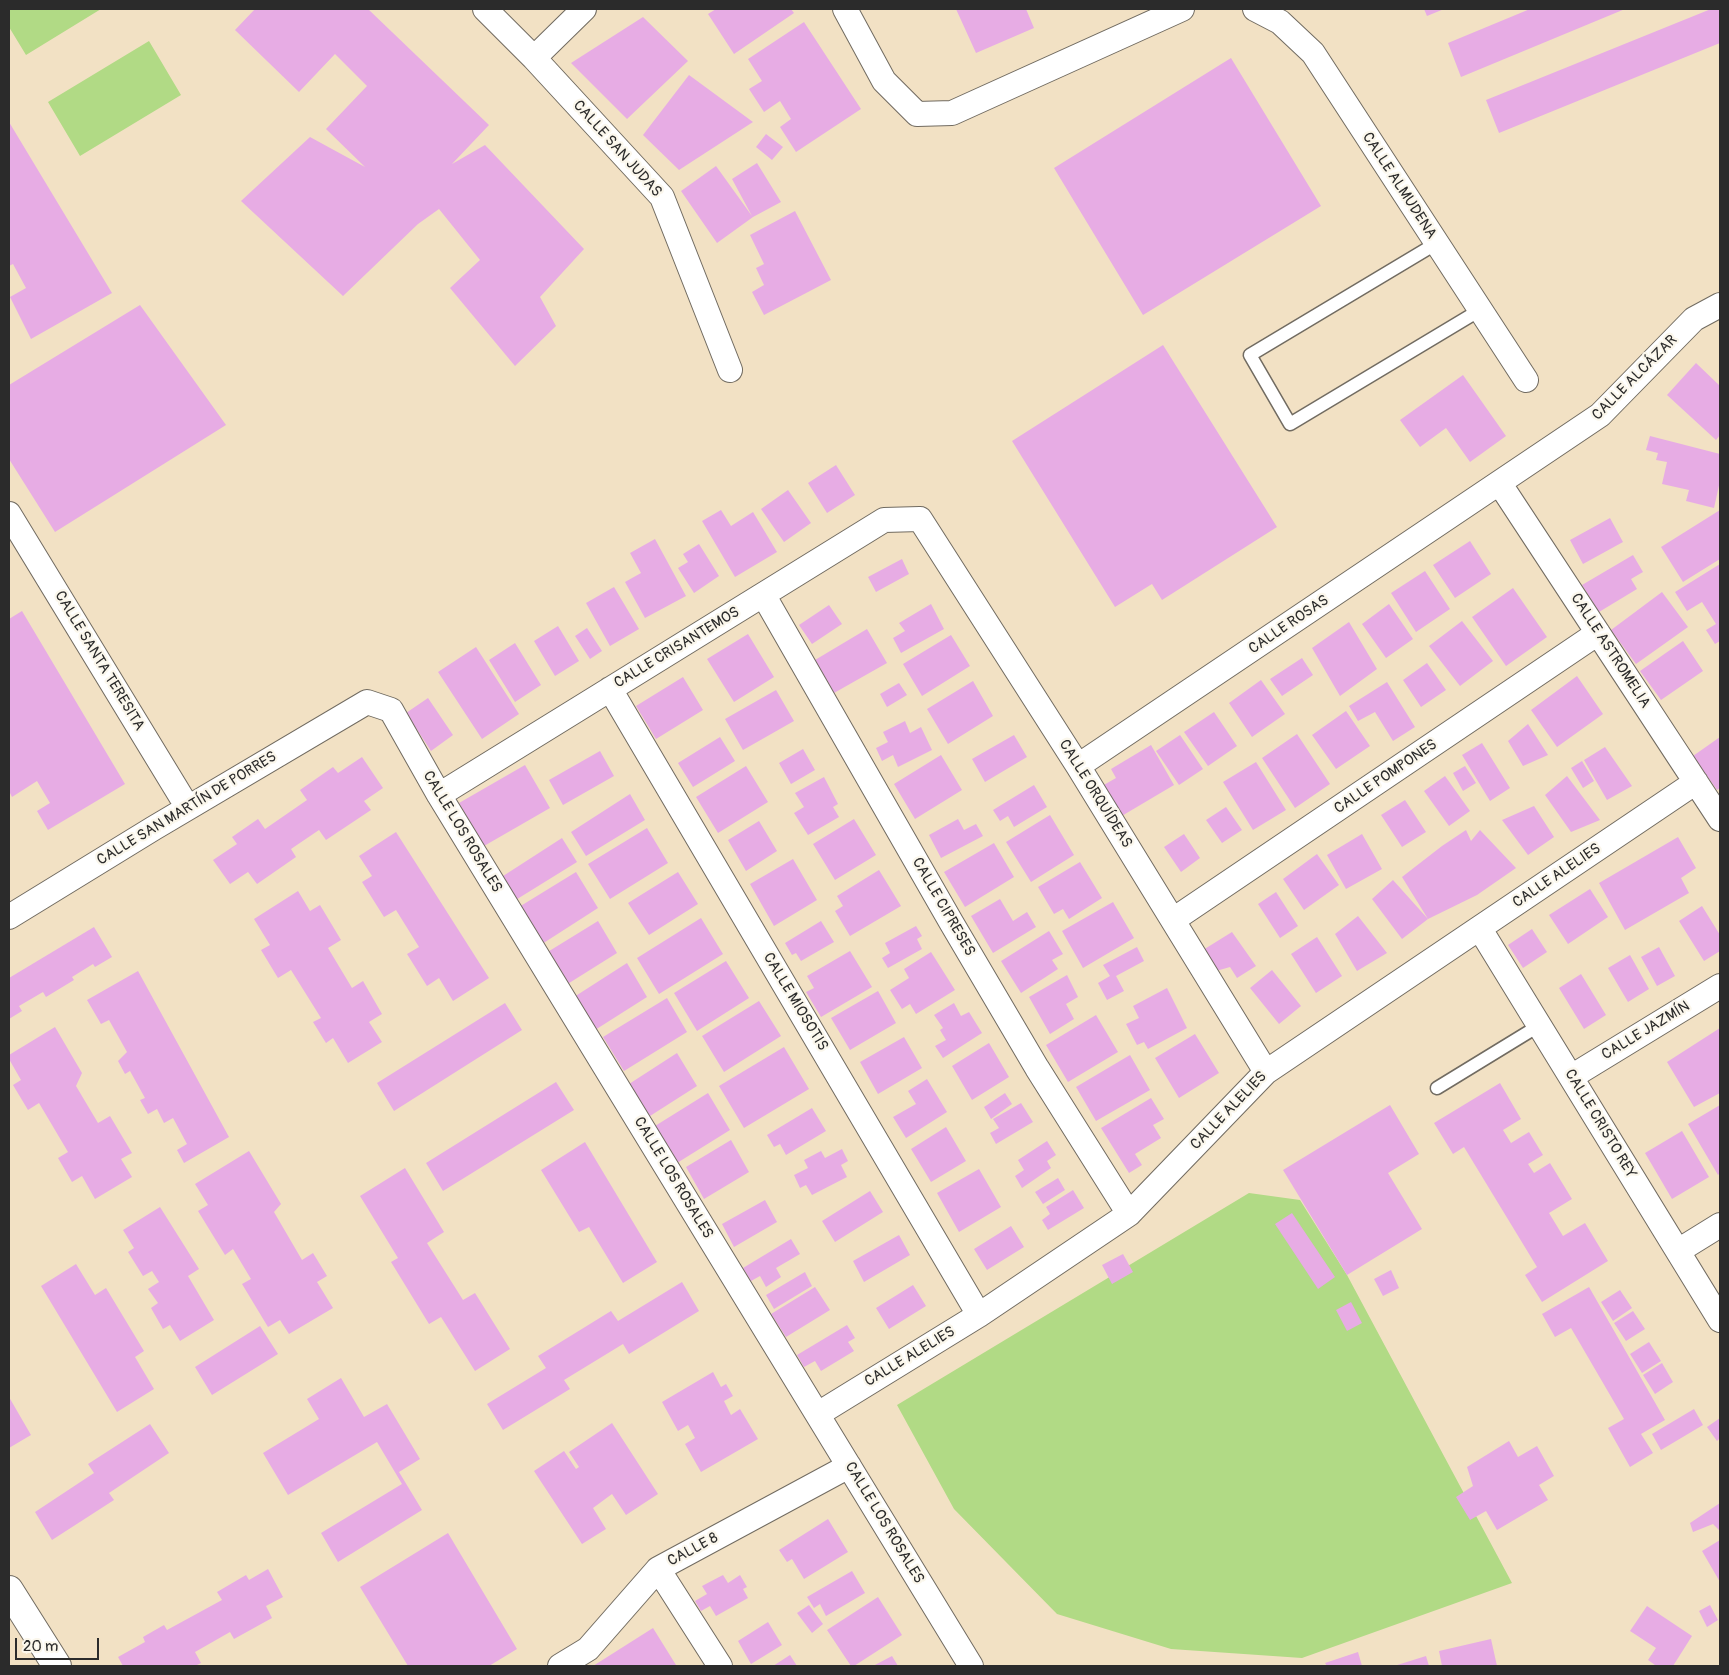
<!DOCTYPE html>
<meta charset="utf-8">
<style>
body{margin:0}
#map{position:relative;width:1729px;height:1675px;overflow:hidden;background:#f2e1c4;font-family:Pangolin,sans-serif}
canvas{display:block}
.frame{position:absolute;inset:0;border:10px solid #2b2b2b;pointer-events:none}
.scale{position:absolute;left:15px;top:1638px;width:84px;height:22px;box-sizing:border-box;border:2px solid #2b2b2b;border-top:0;padding-left:6px;font-size:15px;line-height:18px;white-space:nowrap;color:#2b2b2b;-webkit-text-stroke:4px #fbf7ec;paint-order:stroke}
</style>
<div id="map">
<canvas width="1729" height="1675"></canvas>
<div class="frame"></div>
<div class="scale">20 m</div>
</div>
<script>
const c = document.querySelector('canvas').getContext('2d');
c.lineJoin = 'round';
function paint(path, color) {
  c.fillStyle = color;
  c.fill(path, 'evenodd');
}
function toPath(rows) {
  const path = new Path2D();
  for (const r of rows) {
    path.moveTo(r[0], r[1]);
    for (let i = 2; i < r.length; i += 2) path.lineTo(r[i], r[i + 1]);
  }
  return path;
}
function trace(path, color, width, dash) {
  c.strokeStyle = color;
  c.lineWidth = width;
  c.lineCap = dash ? 'butt' : 'round';
  c.setLineDash(dash || []);
  c.stroke(path);
}
function label(font, color, halo, rows, align = 'center') {
  c.font = font + ' Pangolin,sans-serif';
  c.lineWidth = 4.5;
  c.setLineDash([]);
  c.textBaseline = 'middle';
  c.strokeStyle = halo;
  c.fillStyle = color;
  for (const [text, x, y, turn = 0] of rows) {
    c.save();
    c.translate(x, y);
    c.rotate((+turn || 0) * Math.PI / 180);
    c.textAlign = isNaN(turn) ? turn : align;
    if (halo) c.strokeText(text, 0, 0);
    c.fillText(text, 0, 0);
    c.restore();
  }
}
const green = toPath([
 [9,9,101,9,26,55,9,27],
 [149,41,181,95,80,156,48,102],
 [1249,1193,1300,1200,1347,1275,1512,1583,1302,1658,1171,1649,1057,1614,954,1509,897,1405]
]);
const building = toPath([
 [255,9,368,9,489,125,452,164,485,145,584,249,540,297,556,326,515,366,450,288,480,260,439,209,418,224,343,296,241,201,310,137,365,167,326,129,367,86,335,54,299,92,235,30],
 [716,9,791,9,794,13,734,54,708,14],
 [956,9,1026,9,1034,28,976,53],
 [1424,9,1444,9,1427,16],
 [1530,9,1625,9,1461,77,1448,43],
 [1711,9,1720,9,1720,43,1499,133,1486,100],
 [643,17,688,61,627,119,571,63],
 [804,22,861,109,796,152,780,127,791,119,780,101,764,112,749,89,762,81,748,59],
 [1231,58,1321,206,1143,315,1054,168],
 [689,75,753,122,679,170,643,135],
 [9,122,112,293,31,339,10,297,26,288,13,264,9,266],
 [766,134,783,147,772,160,756,147],
 [757,163,781,202,753,217,717,243,681,191,716,166,752,216,732,179],
 [795,211,831,280,764,315,752,292,764,285,756,268,764,264,750,235],
 [140,305,226,425,55,532,9,459,9,385],
 [1163,345,1277,527,1162,600,1152,584,1115,607,1012,441],
 [1696,363,1720,386,1720,435,1716,440,1667,395],
 [1463,375,1506,436,1470,462,1446,428,1420,447,1400,420],
 [1650,436,1720,454,1720,481,1714,508,1686,501,1689,490,1662,484,1667,462,1656,460,1658,453,1646,450],
 [836,465,855,495,827,513,808,483],
 [788,490,811,523,784,542,761,509],
 [721,510,731,526,753,512,777,552,735,577,702,521],
 [1720,510,1720,559,1683,582,1661,547],
 [1610,518,1623,542,1583,564,1570,540],
 [655,539,686,596,645,618,625,582,641,573,630,553],
 [1470,541,1491,574,1455,598,1433,565],
 [699,544,719,576,694,593,678,568,688,562,683,554],
 [1633,555,1643,572,1631,579,1637,589,1599,612,1582,585],
 [902,559,909,574,876,592,868,577],
 [1720,564,1720,641,1715,644,1706,630,1716,624,1702,602,1687,611,1675,592],
 [1425,571,1450,609,1416,632,1391,593],
 [614,587,639,629,610,646,586,603],
 [1513,588,1547,637,1506,666,1472,617],
 [1662,592,1688,627,1636,664,1611,630],
 [931,604,944,629,901,653,893,638,905,631,899,623],
 [1389,604,1413,639,1386,658,1362,624],
 [829,605,842,624,812,644,799,625],
 [22,611,125,784,48,830,37,811,50,803,37,781,12,797,9,791,9,619],
 [1462,621,1493,661,1460,686,1429,646],
 [1349,622,1377,669,1340,696,1312,648],
 [558,626,579,661,555,676,534,641],
 [587,628,602,651,590,659,575,636],
 [867,629,887,663,834,693,815,660],
 [748,634,774,677,734,702,707,659],
 [951,635,970,666,922,696,903,664],
 [1683,641,1703,671,1661,700,1640,671],
 [515,643,541,685,515,702,489,660],
 [476,647,519,714,482,739,438,672],
 [1302,658,1313,675,1282,696,1270,679],
 [1427,663,1446,690,1421,707,1403,680],
 [1577,676,1603,714,1557,747,1531,710],
 [683,677,703,710,656,739,636,706],
 [1261,680,1285,714,1252,737,1229,703],
 [973,681,993,716,948,744,927,709],
 [1387,682,1415,727,1393,741,1375,712,1358,721,1349,706],
 [899,683,907,695,887,707,880,694],
 [776,690,794,721,743,750,725,719],
 [428,698,453,735,431,751,406,713],
 [1346,711,1370,746,1336,769,1312,735],
 [1214,712,1237,746,1208,766,1184,732],
 [905,721,910,733,921,727,932,750,898,767,893,755,882,761,876,748,888,742,883,732],
 [1528,724,1548,755,1523,766,1508,741],
 [1297,734,1330,784,1295,808,1262,758],
 [1014,735,1027,757,985,782,972,759],
 [1180,735,1203,769,1179,785,1156,751],
 [720,737,735,761,693,787,678,763],
 [1720,737,1720,788,1717,790,1693,756],
 [1482,743,1510,788,1490,801,1462,755],
 [1151,745,1174,785,1120,817,1102,786,1116,778,1111,769],
 [1605,747,1632,786,1607,800,1584,760],
 [803,749,815,770,791,784,779,763],
 [600,751,614,776,563,805,549,780],
 [941,755,962,790,915,819,894,784],
 [362,757,383,788,364,801,371,810,326,840,319,830,291,849,296,857,257,884,248,872,230,884,213,860,237,844,232,837,258,819,265,829,307,800,300,790,333,767,338,773],
 [1582,761,1594,781,1583,788,1571,768],
 [1256,762,1286,810,1253,830,1223,782],
 [525,765,550,808,484,846,459,803],
 [746,766,768,802,718,833,696,797],
 [1465,766,1476,783,1463,791,1453,773],
 [1445,776,1470,811,1449,826,1424,791],
 [1567,776,1600,820,1571,832,1545,795],
 [824,777,838,804,833,807,839,817,808,835,794,813,804,807,795,793],
 [1034,785,1047,807,1014,827,1008,816,1000,821,993,810],
 [630,794,645,820,586,856,571,832],
 [1405,800,1426,832,1402,847,1381,815],
 [1534,806,1554,837,1528,855,1502,820],
 [1226,807,1242,830,1222,843,1206,820],
 [1050,815,1074,855,1031,882,1006,842],
 [854,819,876,855,835,880,813,844],
 [958,819,964,830,976,824,983,836,941,858,929,835],
 [759,821,777,851,746,871,728,840],
 [647,828,668,863,610,899,588,864],
 [1466,830,1471,841,1480,830,1516,868,1477,895,1428,919,1402,877,1442,846],
 [396,832,489,978,453,1001,439,978,427,986,407,954,419,947,396,910,384,917,362,882,372,876,359,856],
 [1184,834,1200,858,1181,872,1164,847],
 [1362,834,1382,869,1346,889,1327,855],
 [1678,837,1696,868,1681,878,1689,893,1625,930,1599,883],
 [562,838,577,862,514,901,500,878],
 [994,843,1014,877,965,907,944,872],
 [1317,854,1339,885,1304,910,1283,879],
 [793,859,817,900,774,926,750,884],
 [1080,862,1102,898,1069,919,1063,909,1054,914,1038,887],
 [879,870,901,906,850,936,835,911,843,906,837,896],
 [576,872,598,908,542,944,519,907],
 [678,872,698,904,649,935,628,903],
 [1393,880,1428,919,1402,939,1372,899],
 [1590,889,1608,917,1568,944,1549,915],
 [298,891,310,911,320,905,341,940,328,948,352,988,363,981,382,1014,369,1022,382,1042,348,1063,333,1038,326,1043,313,1022,321,1018,291,970,278,978,261,950,270,945,254,919],
 [1276,892,1298,926,1280,938,1258,904],
 [1000,899,1013,921,1027,912,1036,927,993,953,971,916],
 [1113,902,1134,938,1083,968,1062,931],
 [1702,906,1720,935,1720,951,1704,961,1679,921],
 [1358,916,1387,953,1357,971,1335,934],
 [701,918,723,954,659,994,637,958],
 [598,921,617,953,566,985,546,953],
 [821,921,834,942,801,961,796,953,792,955,785,943],
 [916,926,922,936,917,939,922,949,888,968,882,958,890,953,885,943],
 [94,927,112,957,95,967,93,964,72,977,74,980,46,997,43,992,19,1006,22,1011,9,1019,9,978],
 [1532,929,1547,952,1523,968,1508,945],
 [1049,931,1063,954,1052,960,1058,969,1021,993,1001,961],
 [1232,932,1256,966,1237,978,1230,967,1216,971,1203,950],
 [1317,937,1342,976,1316,993,1291,954],
 [1137,947,1144,961,1116,976,1124,991,1107,1000,1098,983,1110,976,1103,965],
 [1659,947,1675,976,1657,986,1641,957],
 [850,951,872,987,821,1017,806,992,814,988,807,976],
 [931,952,955,990,916,1014,910,1004,902,1009,890,990,909,978,904,969],
 [1630,955,1649,989,1628,1002,1608,968],
 [726,961,749,998,697,1031,674,993],
 [627,963,647,997,595,1030,574,997],
 [1272,970,1301,1006,1279,1024,1250,988],
 [138,971,229,1137,184,1163,177,1150,187,1144,173,1118,164,1123,157,1109,148,1114,140,1100,145,1098,130,1071,125,1074,118,1061,127,1052,109,1020,101,1024,87,1000],
 [1581,974,1606,1015,1584,1029,1559,988],
 [1067,975,1078,997,1066,1004,1074,1019,1050,1034,1029,997],
 [1167,988,1187,1028,1148,1049,1144,1042,1137,1045,1126,1024,1139,1018,1133,1006],
 [878,991,896,1023,850,1050,831,1018],
 [667,998,687,1032,624,1071,603,1037],
 [759,1001,781,1036,724,1072,702,1036],
 [505,1003,522,1030,394,1111,377,1083],
 [954,1003,961,1016,969,1012,982,1033,943,1058,935,1046,946,1040,940,1030,943,1028,934,1015],
 [1096,1015,1118,1052,1068,1082,1046,1045],
 [55,1027,82,1073,76,1086,98,1123,110,1116,132,1153,121,1159,132,1177,95,1199,82,1176,72,1182,58,1158,68,1152,39,1103,28,1110,13,1085,21,1080,9,1059,9,1055],
 [1720,1028,1720,1093,1694,1107,1667,1062],
 [1195,1034,1219,1073,1179,1098,1155,1058],
 [904,1037,922,1068,878,1094,860,1062],
 [989,1043,1009,1077,972,1100,952,1066],
 [784,1047,809,1089,744,1128,719,1086],
 [677,1053,697,1086,650,1116,629,1084],
 [1130,1055,1150,1090,1096,1121,1076,1087],
 [927,1079,947,1112,906,1138,893,1117,916,1104,908,1091],
 [556,1082,574,1110,443,1191,426,1163],
 [1500,1083,1521,1119,1503,1130,1511,1143,1529,1132,1543,1155,1528,1164,1534,1173,1550,1163,1572,1199,1549,1213,1563,1236,1585,1223,1608,1261,1542,1302,1525,1275,1537,1267,1464,1147,1453,1154,1434,1123],
 [708,1093,730,1130,677,1163,655,1126],
 [1005,1093,1012,1104,991,1119,984,1107],
 [1151,1098,1164,1119,1153,1125,1161,1138,1135,1154,1142,1165,1129,1173,1101,1128],
 [1021,1103,1033,1122,996,1144,990,1133,999,1128,993,1119],
 [1390,1105,1419,1154,1388,1173,1422,1229,1347,1275,1283,1170],
 [1720,1105,1720,1173,1718,1175,1688,1124],
 [812,1108,826,1131,786,1155,780,1144,774,1147,767,1135],
 [946,1127,966,1161,931,1182,911,1149],
 [1682,1131,1709,1177,1672,1199,1645,1153],
 [731,1140,749,1172,704,1199,686,1167],
 [1047,1141,1056,1155,1047,1161,1051,1168,1022,1188,1015,1176,1024,1170,1018,1160],
 [585,1142,657,1262,623,1283,589,1227,579,1232,541,1170],
 [842,1149,848,1161,841,1165,847,1177,812,1195,806,1185,800,1188,794,1175,808,1168,804,1160,821,1151,825,1158],
 [249,1151,281,1204,274,1212,302,1260,313,1253,327,1276,317,1282,333,1308,289,1334,280,1320,268,1327,242,1284,251,1279,233,1249,225,1255,198,1211,208,1205,195,1184],
 [405,1168,444,1232,427,1243,463,1300,475,1293,510,1349,475,1371,441,1317,429,1324,391,1262,398,1258,360,1196],
 [979,1169,1001,1207,959,1232,937,1193],
 [1058,1178,1065,1190,1043,1204,1035,1192],
 [1073,1190,1084,1208,1048,1230,1042,1220,1050,1214,1046,1207],
 [870,1191,883,1212,835,1242,822,1221],
 [765,1200,777,1222,734,1247,722,1224],
 [160,1207,199,1269,188,1276,214,1320,180,1341,170,1325,163,1329,151,1308,158,1303,148,1289,159,1282,152,1271,143,1276,128,1252,134,1248,123,1230],
 [1292,1213,1335,1277,1318,1289,1275,1224],
 [1011,1226,1024,1247,987,1270,974,1249],
 [899,1235,910,1255,864,1282,853,1261],
 [791,1239,800,1254,776,1268,781,1277,766,1287,760,1276,751,1281,743,1268],
 [1123,1254,1133,1272,1112,1284,1102,1265],
 [76,1264,95,1295,106,1288,144,1351,135,1357,154,1389,117,1412,41,1286],
 [1391,1270,1399,1288,1383,1296,1374,1279],
 [805,1272,812,1286,774,1309,766,1295],
 [682,1282,699,1311,629,1354,623,1344,564,1380,570,1389,503,1430,487,1404,546,1368,538,1356,611,1311,618,1321],
 [913,1285,926,1306,889,1329,876,1308],
 [815,1287,830,1310,786,1337,771,1314],
 [1589,1287,1665,1420,1641,1434,1653,1453,1630,1467,1608,1428,1624,1419,1571,1328,1555,1337,1542,1314],
 [1620,1290,1632,1308,1613,1321,1601,1302],
 [1351,1302,1362,1323,1347,1331,1336,1310],
 [1633,1311,1645,1329,1626,1341,1614,1323],
 [847,1325,855,1338,848,1342,854,1351,821,1371,815,1361,804,1367,797,1355],
 [260,1326,278,1354,212,1395,195,1367],
 [1649,1342,1661,1361,1642,1373,1630,1354],
 [1662,1363,1673,1382,1655,1394,1643,1375],
 [713,1372,721,1387,726,1384,733,1396,724,1401,731,1415,740,1409,758,1439,701,1472,685,1444,695,1438,688,1425,678,1431,662,1402],
 [341,1378,364,1417,387,1404,420,1459,399,1472,422,1510,338,1562,321,1533,402,1484,377,1442,288,1495,263,1453,319,1419,307,1399],
 [9,1397,31,1435,9,1448],
 [1694,1409,1703,1425,1661,1450,1652,1434],
 [1720,1418,1720,1438,1717,1441,1707,1427],
 [612,1423,658,1494,626,1515,612,1494,593,1508,606,1529,582,1544,534,1471,564,1451,576,1469,579,1467,569,1452],
 [150,1424,169,1453,109,1493,114,1500,52,1540,35,1512,94,1473,88,1464],
 [1509,1441,1518,1457,1537,1446,1554,1476,1539,1485,1548,1500,1497,1530,1486,1511,1470,1520,1456,1497,1473,1486,1467,1467],
 [1720,1503,1720,1531,1713,1524,1693,1532,1690,1523],
 [828,1519,848,1552,804,1579,792,1559,787,1562,779,1550],
 [448,1533,517,1649,489,1666,408,1666,360,1587],
 [1720,1540,1720,1582,1702,1551],
 [268,1569,283,1597,266,1606,272,1618,234,1639,230,1632,195,1652,201,1663,195,1666,123,1666,118,1657,145,1642,143,1637,164,1625,167,1630,222,1600,217,1592,246,1575,249,1580],
 [852,1571,865,1593,826,1616,820,1604,814,1608,807,1597],
 [723,1575,728,1583,740,1575,747,1587,743,1589,748,1598,716,1616,710,1606,701,1611,695,1601,707,1594,702,1586],
 [878,1597,902,1635,854,1666,851,1666,827,1630],
 [809,1605,823,1624,812,1633,797,1613],
 [1710,1605,1718,1620,1707,1627,1699,1611],
 [1647,1606,1692,1636,1673,1666,1655,1665,1648,1660,1656,1648,1630,1631],
 [768,1622,782,1645,751,1664,738,1641],
 [653,1628,676,1665,593,1666],
 [1491,1639,1497,1666,1442,1666,1439,1651],
 [1358,1652,1362,1666,1327,1666,1325,1663],
 [790,1655,797,1666,773,1666],
 [892,1656,898,1666,873,1666],
 [1426,1656,1429,1666,1394,1666]
]);
const service = toPath([
 [1437,243,1250,355,1290,424,1480,310],
 [1437,1088,1540,1025]
]);
const minor = toPath([
 [485,9,534,58,662,197,730,370],
 [845,9,884,81,917,114,952,113,1182,9],
 [1255,9,1280,22,1313,53,1526,380],
 [534,58,584,9],
 [1500,484,1720,819],
 [9,514,188,808],
 [764,596,951,922,1037,1068,1129,1214],
 [610,689,979,1315],
 [1078,766,1600,415,1694,319,1720,305],
 [439,795,884,520,920,519,1078,766,1266,1072],
 [9,917,154,828,367,702,391,710,439,795,971,1666],
 [1173,920,1598,633],
 [1480,929,1720,1320],
 [1571,1077,1720,986],
 [1678,1251,1720,1225],
 [818,1414,979,1315,1129,1214,1266,1072,1696,782],
 [658,1569,720,1666],
 [560,1666,588,1649,658,1569,849,1466]
]);
const tertiary = toPath([
 [9,1590,57,1666]
]);
const streetNames = [
 ["CALLE SAN JUDAS",617,149,48],
 ["CALLE ALMUDENA",1399,186,57],
 ["CALLE ALCÁZAR",1635,378,-45],
 ["CALLE ROSAS",1289,625,-34],
 ["CALLE CRISANTEMOS",677,648,-31],
 ["CALLE ASTROMELIA",1610,651,57],
 ["CALLE SANTA TERESITA",99,661,59],
 ["CALLE POMPONES",1386,777,-34],
 ["CALLE ORQUÍDEAS",1095,794,58],
 ["CALLE SAN MARTÍN DE PORRES",187,809,-31],
 ["CALLE LOS ROSALES",462,832,59],
 ["CALLE ALELIES",1557,876,-34],
 ["CALLE CIPRESES",943,907,60],
 ["CALLE MIOSOTIS",795,1002,59],
 ["CALLE JAZMÍN",1646,1031,-31],
 ["CALLE ALELIES",1229,1111,-46],
 ["CALLE CRISTO REY",1600,1124,59],
 ["CALLE LOS ROSALES",673,1178,59],
 ["CALLE ALELIES",910,1357,-31],
 ["CALLE LOS ROSALES",884,1523,59],
 ["CALLE 8",693,1550,-28]
];
paint(green, '#b1da85');
paint(building, '#e7ace4');
trace(service, '#716b61', 15);
trace(minor, '#716b61', 26);
trace(tertiary, '#716b61', 30);
trace(service, '#fff', 12);
trace(minor, '#fff', 24);
trace(tertiary, '#fff', 28);
label('15px', '#2b2b2b', '#fbf7ec', streetNames);
</script>
